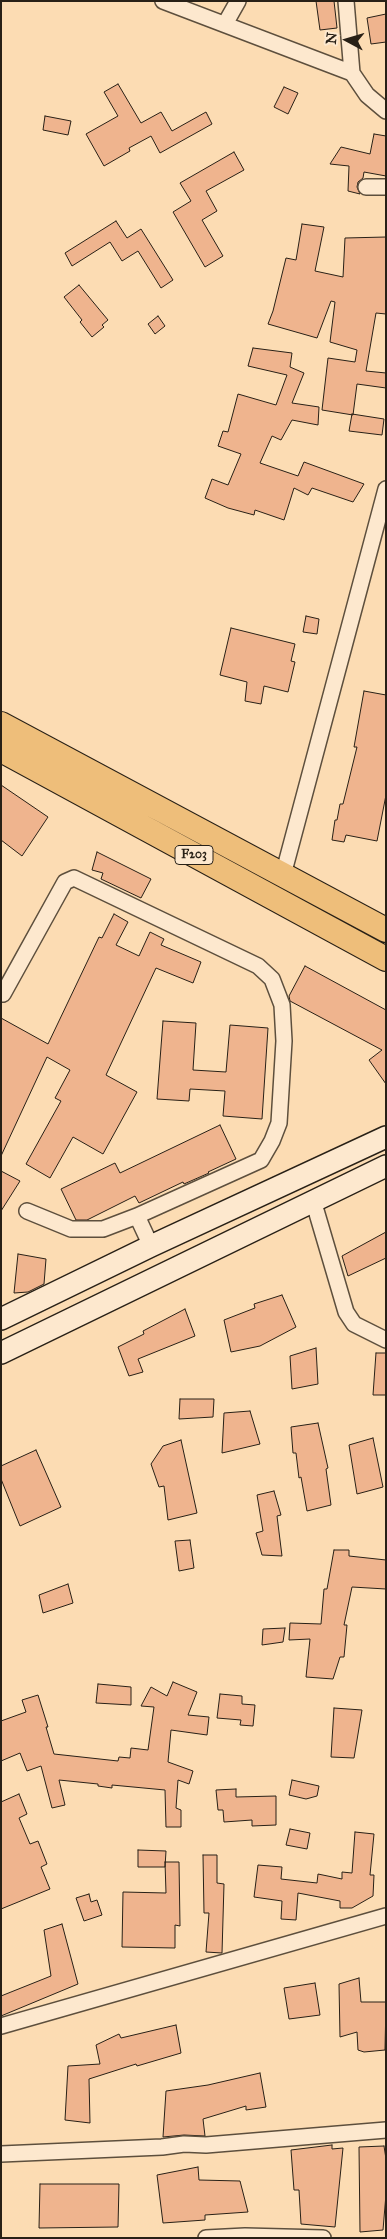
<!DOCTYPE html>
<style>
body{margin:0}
#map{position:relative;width:387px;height:2239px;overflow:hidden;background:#fcdcb3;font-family:"IM FELL Great Primer",serif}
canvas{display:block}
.frame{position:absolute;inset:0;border:2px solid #282016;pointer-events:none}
.north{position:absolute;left:322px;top:15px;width:50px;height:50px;-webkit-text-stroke:4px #fde8ce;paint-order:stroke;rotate:276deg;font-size:14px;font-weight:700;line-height:20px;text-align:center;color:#282016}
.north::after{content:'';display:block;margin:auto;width:18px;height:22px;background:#282016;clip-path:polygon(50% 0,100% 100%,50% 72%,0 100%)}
</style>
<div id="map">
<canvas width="387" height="2239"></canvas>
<div class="frame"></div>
<div class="north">N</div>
</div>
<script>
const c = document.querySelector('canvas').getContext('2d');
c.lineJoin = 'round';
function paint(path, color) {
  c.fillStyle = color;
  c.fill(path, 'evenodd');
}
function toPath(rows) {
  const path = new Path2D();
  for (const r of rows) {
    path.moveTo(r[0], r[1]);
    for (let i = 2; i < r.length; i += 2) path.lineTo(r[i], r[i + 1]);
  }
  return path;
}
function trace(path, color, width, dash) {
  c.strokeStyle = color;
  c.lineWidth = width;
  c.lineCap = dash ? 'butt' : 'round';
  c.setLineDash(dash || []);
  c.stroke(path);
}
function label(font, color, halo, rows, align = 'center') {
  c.font = font + ' "IM FELL Great Primer",serif';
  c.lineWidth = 5;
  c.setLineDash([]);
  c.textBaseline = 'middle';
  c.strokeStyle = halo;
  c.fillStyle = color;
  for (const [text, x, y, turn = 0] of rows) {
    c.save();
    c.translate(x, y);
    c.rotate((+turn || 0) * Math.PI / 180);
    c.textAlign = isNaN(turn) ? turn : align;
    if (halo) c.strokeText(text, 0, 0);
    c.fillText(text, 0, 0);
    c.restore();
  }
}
const building = toPath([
 [316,1,334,1,337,28,320,30,316,1],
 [386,14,386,42,371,44,367,18,386,14],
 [118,84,141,123,161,112,172,131,206,112,212,124,160,153,151,136,129,148,130,151,104,166,86,134,118,116,104,92,118,84],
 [284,87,298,93,288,114,274,107,284,87],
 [45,116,71,121,68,135,43,130,45,116],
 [374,134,386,136,386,176,364,172,363,178,358,182,357,187,360,194,348,191,349,166,330,164,341,147,370,154,374,134],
 [234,152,244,170,206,191,217,211,202,220,223,256,205,267,173,212,191,201,180,183,234,152],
 [116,221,127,238,141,229,173,280,161,288,138,251,122,261,110,242,72,266,65,253,116,221],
 [302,224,324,227,315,271,343,277,345,238,386,237,386,314,376,313,366,371,386,373,386,388,357,384,353,415,322,410,328,358,355,362,357,350,330,342,335,302,331,301,317,338,268,324,273,311,286,258,296,260,302,224],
 [79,285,108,320,102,325,104,327,92,337,80,322,82,320,64,297,79,285],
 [158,316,165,326,155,334,148,324,158,316],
 [253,348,292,353,290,367,304,373,292,403,319,407,318,425,292,420,281,440,272,436,260,463,298,476,304,462,364,484,353,502,312,488,308,495,294,488,284,520,255,510,254,515,228,508,205,498,212,479,228,485,241,454,218,446,223,431,228,432,238,394,276,405,287,375,248,366,253,348],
 [352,414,384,419,382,435,349,431,352,414],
 [306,616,319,619,317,634,303,632,306,616],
 [231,628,295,644,291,661,295,662,288,692,264,686,261,704,245,701,247,682,220,675,231,628],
 [364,691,386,695,386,795,377,841,346,835,344,842,332,840,335,820,337,820,340,804,343,804,357,747,354,747,364,691],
 [1,785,48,817,22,856,1,840,1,785],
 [97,852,151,879,141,898,101,879,103,873,92,870,97,852],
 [114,914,128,922,116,945,139,956,150,932,164,939,161,945,201,962,193,983,156,968,106,1075,137,1092,103,1154,73,1137,50,1178,26,1164,61,1101,55,1098,70,1070,47,1057,1,1156,1,1018,48,1044,99,937,102,938,114,914],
 [305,966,386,1010,386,1084,369,1060,382,1050,290,1001,289,996,305,966],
 [163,1021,196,1023,193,1070,226,1072,230,1025,268,1028,262,1119,223,1116,225,1091,190,1089,189,1101,157,1099,163,1021],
 [220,1125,236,1159,208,1172,209,1173,184,1184,183,1182,139,1203,135,1196,87,1220,76,1220,61,1189,115,1163,120,1173,220,1125],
 [1,1171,20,1181,1,1211,1,1171],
 [386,1232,386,1258,348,1276,342,1256,386,1232],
 [18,1254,46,1259,44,1284,28,1292,14,1293,18,1254],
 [282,1295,296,1327,260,1346,231,1352,224,1320,255,1308,254,1304,282,1295],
 [185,1309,195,1336,138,1359,143,1372,129,1376,118,1347,144,1334,143,1331,185,1309],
 [316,1348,318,1384,292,1389,290,1356,316,1348],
 [376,1353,386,1353,386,1395,373,1395,376,1353],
 [180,1399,214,1399,213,1417,179,1419,180,1399],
 [250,1411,260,1444,222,1453,224,1413,250,1411],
 [318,1423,328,1468,326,1469,331,1505,307,1511,301,1477,299,1478,296,1453,293,1453,291,1427,318,1423],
 [373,1438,383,1487,357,1494,349,1445,373,1438],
 [181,1440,197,1513,168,1520,164,1486,159,1487,151,1464,163,1446,181,1440],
 [36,1450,61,1507,20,1526,1,1479,1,1466,36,1450],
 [274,1491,281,1515,277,1516,282,1556,262,1555,256,1533,263,1531,257,1495,274,1491],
 [190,1540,194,1568,179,1571,175,1541,190,1540],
 [334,1550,349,1550,349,1556,386,1560,386,1589,352,1587,344,1625,347,1625,344,1657,340,1657,333,1679,306,1677,310,1639,289,1640,290,1623,321,1624,324,1589,327,1589,334,1550],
 [68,1584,73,1603,43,1613,39,1595,68,1584],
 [285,1628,283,1642,262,1645,263,1629,285,1628],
 [173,1682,197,1692,188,1715,209,1717,207,1735,171,1730,168,1762,193,1771,189,1784,178,1780,176,1808,181,1810,181,1827,166,1827,165,1790,112,1785,112,1788,98,1786,98,1784,59,1780,65,1805,52,1808,41,1766,27,1771,20,1753,1,1761,1,1721,26,1712,22,1700,38,1695,48,1727,46,1727,54,1754,118,1761,119,1757,130,1758,131,1748,148,1750,154,1707,141,1706,151,1687,167,1696,173,1682],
 [98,1684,131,1687,131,1705,96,1703,98,1684],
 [220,1694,242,1696,242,1704,255,1705,253,1726,240,1725,241,1720,217,1718,220,1694],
 [334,1708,362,1710,354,1758,331,1757,334,1708],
 [292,1780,319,1786,317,1796,306,1799,289,1795,292,1780],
 [236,1789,236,1797,276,1796,276,1825,252,1826,252,1820,224,1822,223,1810,218,1810,216,1790,236,1789],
 [19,1794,27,1814,19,1818,30,1844,38,1841,47,1864,41,1867,50,1889,1,1909,1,1802,19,1794],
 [290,1829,310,1833,307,1849,286,1845,290,1829],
 [355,1832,374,1834,370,1875,374,1875,373,1896,352,1908,340,1908,340,1901,298,1893,296,1920,281,1919,282,1901,254,1897,258,1865,282,1867,281,1879,317,1883,318,1874,342,1879,342,1872,352,1873,355,1832],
 [138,1850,166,1851,165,1867,138,1867,138,1850],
 [203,1855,217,1855,217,1883,224,1884,222,1953,206,1952,209,1913,204,1913,203,1855],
 [165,1862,179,1862,180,1926,175,1925,175,1948,122,1947,123,1892,166,1893,165,1862],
 [89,1894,91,1902,97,1900,102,1915,84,1921,76,1898,89,1894],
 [62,1924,78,1984,1,2016,1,1996,51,1976,44,1930,62,1924],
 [359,1978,361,2002,386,2002,385,2050,364,2052,358,2050,357,2032,340,2037,339,1984,359,1978],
 [315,1983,320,2015,289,2019,284,1988,315,1983],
 [176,2025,181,2053,137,2066,136,2064,89,2079,90,2123,65,2120,68,2066,100,2064,96,2045,119,2034,121,2038,176,2025],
 [260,2073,266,2107,246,2110,246,2106,203,2119,205,2136,184,2135,163,2137,166,2091,208,2085,260,2073],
 [332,2145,332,2149,343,2148,335,2227,301,2224,299,2190,294,2190,291,2150,332,2145],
 [384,2146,386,2159,386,2194,383,2230,360,2232,359,2147,384,2146],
 [198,2167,199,2180,240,2181,248,2212,205,2215,205,2220,163,2223,157,2175,198,2167],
 [40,2184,119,2184,118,2227,39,2228,40,2184]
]);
const street = toPath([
 [163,1,352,73],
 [346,1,352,73,367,95,386,111],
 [225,24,238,1],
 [366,187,386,187],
 [283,875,386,489],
 [3,994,65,882,74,878,258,966,272,979,282,1005,284,1041,279,1123,272,1141,261,1160,137,1216,151,1246],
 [313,1200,346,1312,354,1324,386,1340],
 [27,1211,71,1229,103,1229,137,1216],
 [1,2026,386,1916],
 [1,2154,162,2147,184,2144,206,2145,386,2130],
 [206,2238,245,2236,323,2238]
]);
const secondary = toPath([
 [1,1319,151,1246,386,1137],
 [1,1353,386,1166]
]);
const primary = toPath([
 [1,724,386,930],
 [1,750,386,959]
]);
const shields = [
 [194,855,38]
];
const shieldNames = [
 ["F203",194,855]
];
paint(building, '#efb48e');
trace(building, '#282016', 1);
trace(street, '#5d4f3d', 18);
trace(secondary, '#282016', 24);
trace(primary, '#282016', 26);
trace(street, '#fde8ce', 15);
trace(secondary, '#fde8ce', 21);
trace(primary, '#eebe7a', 24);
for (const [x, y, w] of shields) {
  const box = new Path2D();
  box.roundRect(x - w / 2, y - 9.5, w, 19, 4);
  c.fillStyle = '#fde8ce';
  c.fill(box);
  trace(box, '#282016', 1);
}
label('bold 12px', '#282016', null, shieldNames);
</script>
